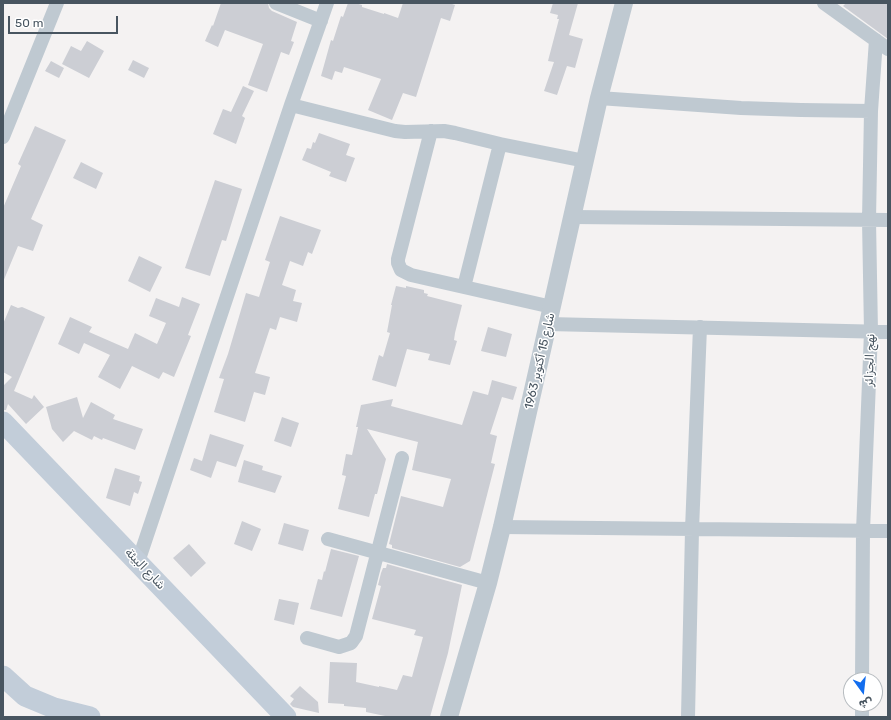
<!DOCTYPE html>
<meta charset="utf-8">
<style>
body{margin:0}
#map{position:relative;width:891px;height:720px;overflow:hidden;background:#f4f2f2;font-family:Rubik,Vazirmatn,sans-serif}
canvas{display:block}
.frame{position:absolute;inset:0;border:4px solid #485560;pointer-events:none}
.north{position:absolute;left:843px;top:672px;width:40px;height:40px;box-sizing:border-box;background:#fff;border:1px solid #b6bbbf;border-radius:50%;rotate:165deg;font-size:11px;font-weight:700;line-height:16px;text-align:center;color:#485560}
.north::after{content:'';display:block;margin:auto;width:14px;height:18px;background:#126dee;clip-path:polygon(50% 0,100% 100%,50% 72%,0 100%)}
.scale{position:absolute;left:8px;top:16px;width:110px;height:18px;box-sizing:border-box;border:2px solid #485560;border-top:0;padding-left:5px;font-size:12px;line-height:14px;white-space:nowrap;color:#485560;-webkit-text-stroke:3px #fff;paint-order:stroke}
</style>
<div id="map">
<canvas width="891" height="720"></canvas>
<div class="frame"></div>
<div class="north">ش</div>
<div class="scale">50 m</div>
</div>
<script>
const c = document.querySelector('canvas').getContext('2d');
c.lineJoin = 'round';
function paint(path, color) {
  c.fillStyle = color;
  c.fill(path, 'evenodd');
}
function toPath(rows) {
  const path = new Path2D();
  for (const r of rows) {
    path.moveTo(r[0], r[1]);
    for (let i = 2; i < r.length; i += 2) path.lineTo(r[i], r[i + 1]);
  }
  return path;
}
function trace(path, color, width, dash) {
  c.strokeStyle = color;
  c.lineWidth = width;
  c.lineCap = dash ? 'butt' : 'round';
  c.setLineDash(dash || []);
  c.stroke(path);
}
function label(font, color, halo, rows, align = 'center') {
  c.font = font + ' Rubik,Vazirmatn,sans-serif';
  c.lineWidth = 3;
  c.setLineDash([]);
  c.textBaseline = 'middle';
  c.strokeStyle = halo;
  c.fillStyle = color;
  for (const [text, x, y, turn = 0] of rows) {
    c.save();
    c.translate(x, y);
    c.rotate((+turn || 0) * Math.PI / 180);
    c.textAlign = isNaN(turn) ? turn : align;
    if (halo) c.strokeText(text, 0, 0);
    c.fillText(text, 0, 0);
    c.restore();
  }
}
const building = toPath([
 [221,3,268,3,269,8,272,11,297,22,291,41,294,42,289,55,281,52,267,92,248,85,263,44,225,30,218,47,205,41,212,25,213,26],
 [348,3,355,3,362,5,362,7,384,14,384,13,398,18,403,3,449,3,455,5,450,21,441,18,416,97,403,93,392,120,368,110,381,79,344,67,342,73,335,71,332,80,321,76,331,40,333,41,341,16,343,17],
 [553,3,578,3,569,35,583,39,575,68,567,66,557,95,544,91,554,62,548,61,559,19,557,19,558,15,550,13],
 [846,3,888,3,888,39,843,6],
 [87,41,104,51,89,78,62,64,71,46,81,51],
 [133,60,149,68,144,78,128,70],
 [51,61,64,68,59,78,45,71],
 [243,86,254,91,242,116,245,118,236,144,213,134,223,109,231,112],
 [35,126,66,140,31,219,43,225,33,251,18,246,3,282,3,208,21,166,18,164],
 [319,133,350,144,346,155,355,158,346,182,329,176,331,172,302,160,307,148,311,149,313,142,315,143],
 [81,162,103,173,96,189,73,178],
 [215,180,242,189,226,241,222,240,210,276,185,268],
 [280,216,321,230,312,254,308,252,303,266,290,261,282,285,296,290,293,301,302,303,297,322,280,317,276,330,270,328,255,373,270,377,265,395,254,392,245,422,214,412,224,379,219,378,228,354,246,293,259,297,270,262,265,260],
 [139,256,162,267,150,292,128,281],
 [396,286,406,288,406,286,424,290,424,293,428,294,427,296,462,305,455,333,454,340,457,341,450,365,428,360,430,354,407,349,396,387,372,380,379,355,383,357,390,333,387,332,392,305,391,305],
 [182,297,200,304,188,335,191,336,174,377,163,372,159,379,132,366,120,389,98,377,110,355,84,343,79,354,58,344,70,317,92,327,89,332,128,349,135,333,157,344,166,323,149,316,156,298,179,307],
 [11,305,18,308,22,307,45,317,14,391,32,399,34,395,44,407,26,424,8,404,6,410,3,410,3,386,12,377,3,372,3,324],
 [488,327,512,334,506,357,481,351],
 [492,380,517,387,513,400,502,397,490,434,497,436,491,463,495,464,470,561,460,567,392,548,392,545,389,544,401,496,443,507,451,479,412,470,418,442,367,429,386,459,377,494,375,494,369,517,338,509,346,476,342,475,346,454,352,455,358,427,356,427,361,405,393,399,391,406,462,425,473,391,488,395],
 [77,397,83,418,91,402,115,415,113,419,143,429,135,450,103,438,102,440,94,436,92,440,74,431,63,442,52,429,46,407],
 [282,417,299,423,291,447,274,441],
 [210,434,244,445,236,467,217,461,211,478,190,470,194,458,202,461],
 [244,460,263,466,262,470,282,476,275,493,238,482],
 [115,468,140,476,139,481,142,482,138,494,134,492,130,506,106,498],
 [242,521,261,529,252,551,234,544],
 [284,523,309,530,303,551,278,544],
 [189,544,206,563,191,577,173,558],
 [331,549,359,556,342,617,310,609,318,579,322,580,324,571,325,572],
 [387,564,462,585,448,653,430,717,390,717,366,712,366,708,344,706,344,704,328,703,330,662,357,663,356,682,379,687,379,686,397,690,403,675,412,677,423,637,414,635,416,630,372,619,381,586,378,585,381,573,383,568,386,568],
 [279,599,299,603,294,625,274,620],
 [300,686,318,702,319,713,293,707,290,704,294,699,290,696]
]);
const minor = toPath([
 [276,3,321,21],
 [824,3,888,49],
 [599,98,741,108,801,110,871,111],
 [291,105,395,131,405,132,444,131,455,133,500,144,585,161],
 [431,131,398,259,398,263,401,270,411,275,552,307],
 [3,137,57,3],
 [572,217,888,220],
 [464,287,500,144],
 [548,324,888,332],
 [502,527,888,531],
 [328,539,488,583],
 [138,562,291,105,327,3],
 [307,638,339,647,351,643,356,636,402,458],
 [862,680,863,531,871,332,869,220,871,111,876,40],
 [688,717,692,530,700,327],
 [862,717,862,704]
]);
const tertiary = toPath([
 [449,717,488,583,502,527,599,98,624,3]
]);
const secondary = toPath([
 [3,422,286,717],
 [3,676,25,696,54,708,90,717]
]);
const streetNames = [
 ["نهج الجزائر",870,360,-88],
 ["شارع 15 أكتوبر 1963",540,361,-77],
 ["شارع البيئة",145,569,46]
];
paint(building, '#ccced4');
trace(minor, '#bfc9d1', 14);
trace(tertiary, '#bfc9d1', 18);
trace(secondary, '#c2cdd9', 21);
label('12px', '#485560', '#fff', streetNames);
</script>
